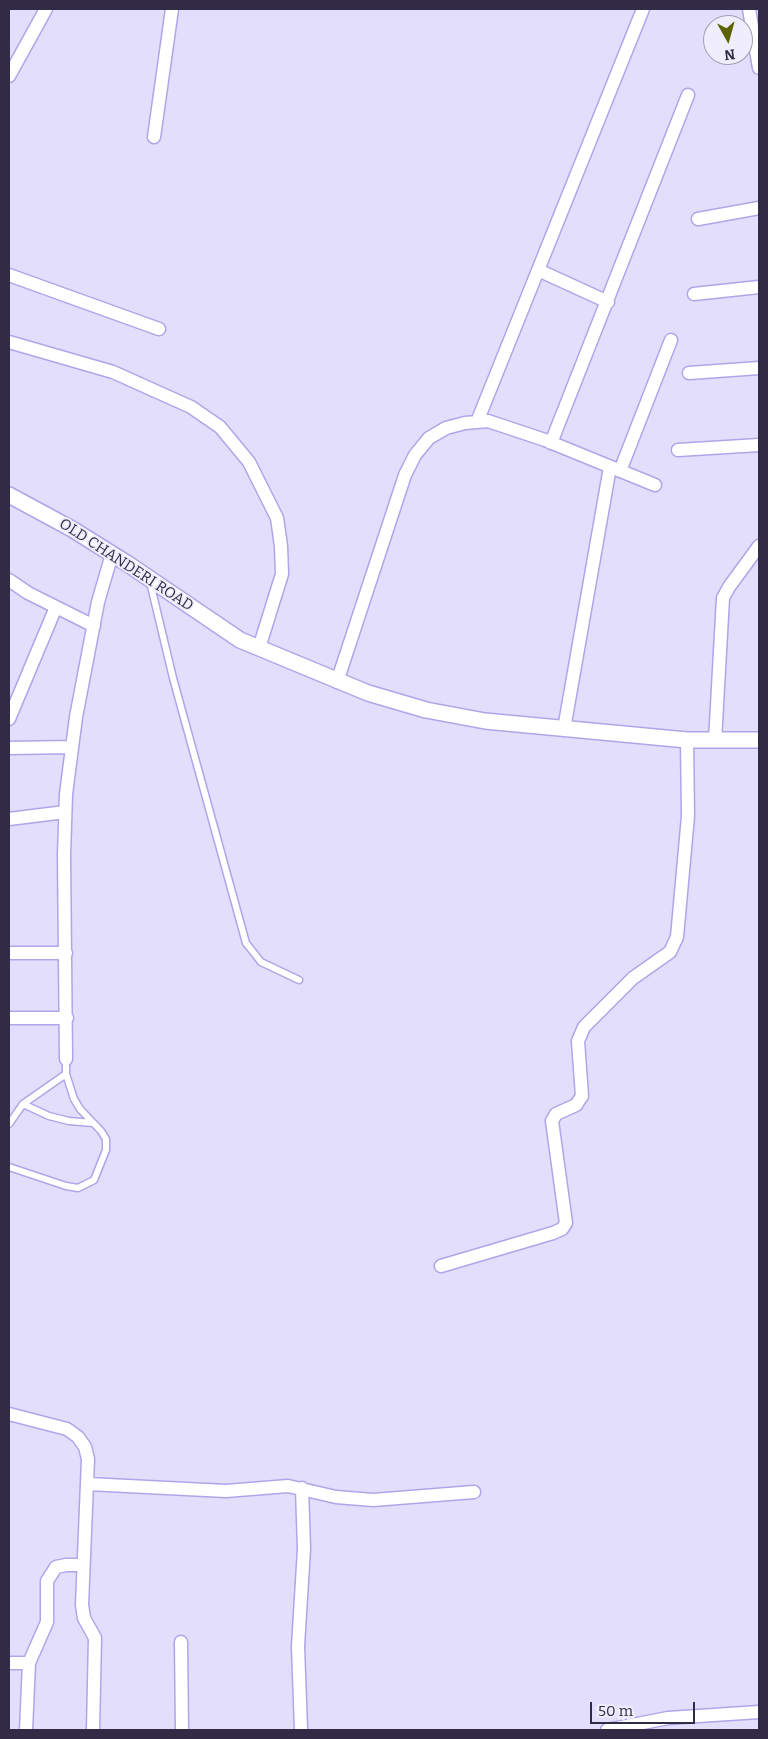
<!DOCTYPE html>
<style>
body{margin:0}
#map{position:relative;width:768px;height:1739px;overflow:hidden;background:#e3defb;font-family:Bitter,serif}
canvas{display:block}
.frame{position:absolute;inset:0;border:10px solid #312b46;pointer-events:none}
.north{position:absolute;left:703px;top:15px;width:50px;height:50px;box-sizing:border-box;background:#f0edfc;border:1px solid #a49fb3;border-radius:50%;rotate:173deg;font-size:14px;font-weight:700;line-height:20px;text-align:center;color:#312b46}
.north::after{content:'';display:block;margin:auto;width:18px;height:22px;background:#5c6300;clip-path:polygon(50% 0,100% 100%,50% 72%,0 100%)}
.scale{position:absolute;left:590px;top:1702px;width:105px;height:22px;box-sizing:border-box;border:2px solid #312b46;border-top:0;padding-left:6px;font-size:15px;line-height:18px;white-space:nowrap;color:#312b46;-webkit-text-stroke:4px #f0edfc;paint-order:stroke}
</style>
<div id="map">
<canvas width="768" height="1739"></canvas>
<div class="frame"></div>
<div class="north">N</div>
<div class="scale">50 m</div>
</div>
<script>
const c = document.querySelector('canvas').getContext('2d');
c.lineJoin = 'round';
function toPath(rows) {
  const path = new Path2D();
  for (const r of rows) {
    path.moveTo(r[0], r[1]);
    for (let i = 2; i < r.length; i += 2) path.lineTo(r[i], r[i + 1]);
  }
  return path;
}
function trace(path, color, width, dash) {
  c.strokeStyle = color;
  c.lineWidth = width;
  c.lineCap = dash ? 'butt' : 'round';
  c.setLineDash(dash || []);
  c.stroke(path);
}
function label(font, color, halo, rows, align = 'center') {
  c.font = font + ' Bitter,serif';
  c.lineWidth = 4;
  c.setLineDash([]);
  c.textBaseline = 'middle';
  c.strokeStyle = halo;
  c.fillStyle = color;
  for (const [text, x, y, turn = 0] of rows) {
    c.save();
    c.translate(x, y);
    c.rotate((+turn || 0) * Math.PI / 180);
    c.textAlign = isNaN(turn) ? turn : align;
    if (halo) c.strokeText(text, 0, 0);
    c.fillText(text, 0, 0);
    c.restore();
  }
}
const service = toPath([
 [150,582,173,678,246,943,261,962,299,980],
 [23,1104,49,1116,69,1121,93,1123],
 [9,1124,23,1104,66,1074],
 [9,1167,66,1186,78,1188,94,1180,106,1150,106,1139,101,1131,80,1109,74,1099,66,1074,66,1059]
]);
const minor = toPath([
 [749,9,759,68],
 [9,76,46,9],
 [154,137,172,9],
 [698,219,759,208],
 [538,270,608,302],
 [9,275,159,329],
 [694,294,759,287],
 [9,342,113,372,191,407,220,427,249,462,277,518,281,546,282,574,259,648],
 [689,373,759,368],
 [477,422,643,9],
 [551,443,688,95],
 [678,450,759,445],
 [620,471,671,340],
 [9,580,28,593,94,626],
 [337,682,405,475,415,455,429,438,446,428,465,423,488,421,545,440,655,485],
 [9,719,56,607],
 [564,729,610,467],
 [715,741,723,598,729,587,759,546],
 [9,748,71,747],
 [9,819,65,812],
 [9,953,66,953],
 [9,1018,67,1018],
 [66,1059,64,855,66,794,76,717,98,602,112,554],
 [441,1266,553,1233,562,1229,566,1223,552,1121,556,1114,576,1105,582,1096,578,1041,584,1027,633,978,670,952,677,937,688,816,687,740],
 [9,1414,67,1429,78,1437,85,1447,88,1459,82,1605,84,1618,95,1638,93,1730],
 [88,1484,226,1491,288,1486,336,1497,373,1500,474,1492],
 [181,1642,182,1730],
 [9,1663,29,1663],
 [26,1730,29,1663,47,1622,47,1581,56,1567,66,1565,83,1565],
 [301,1730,298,1646,304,1549,302,1488],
 [607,1730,668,1718,759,1712]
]);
const tertiary = toPath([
 [9,495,72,529,128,564,240,640,368,693,426,710,485,721,687,740,759,740]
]);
const streetNames = [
 ["OLD CHANDERI ROAD",126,565,33]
];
trace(service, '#b3a4e9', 9);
trace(minor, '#b3a4e9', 15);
trace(tertiary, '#b3a4e9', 18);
trace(service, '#fff', 6);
trace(minor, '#fff', 12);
trace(tertiary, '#fff', 15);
label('15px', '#312b46', '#f0edfc', streetNames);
</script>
